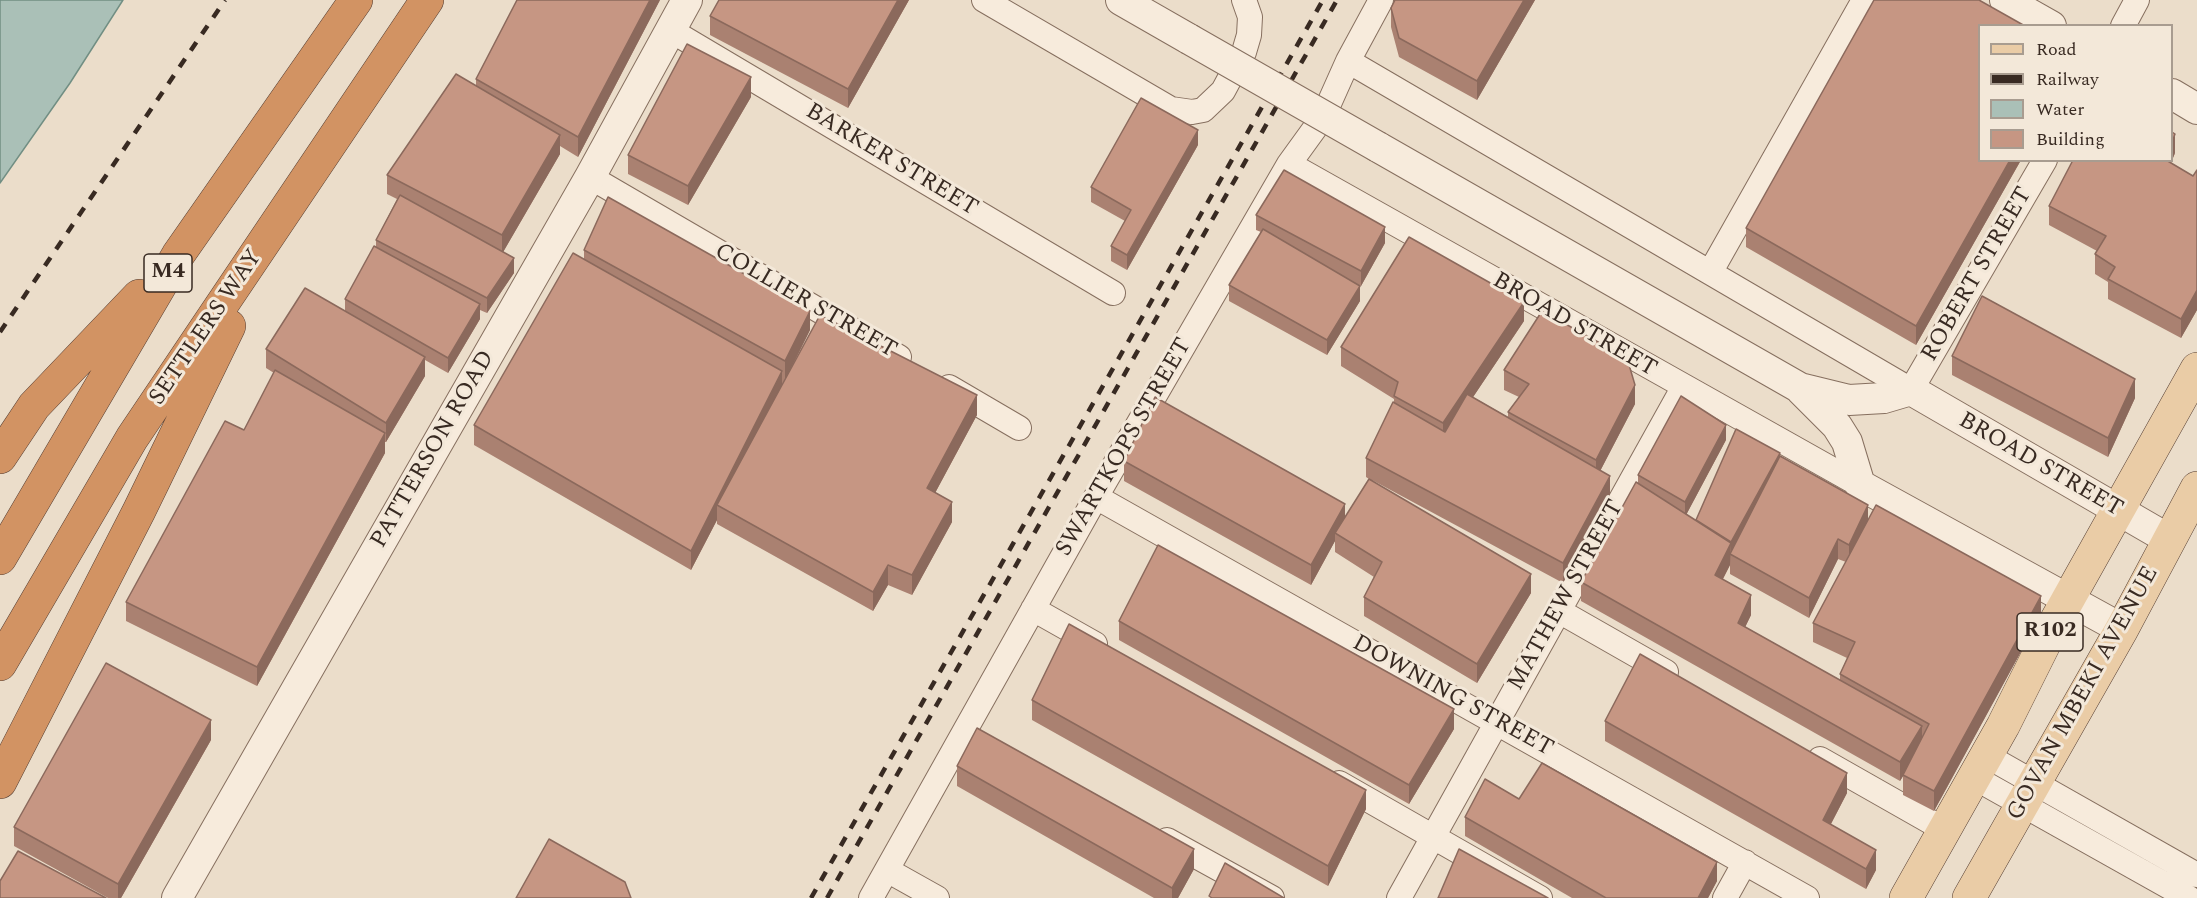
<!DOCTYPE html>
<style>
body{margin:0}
#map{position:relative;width:2197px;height:898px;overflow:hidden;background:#ebddca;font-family:Spectral,serif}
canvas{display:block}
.legend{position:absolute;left:1978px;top:24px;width:195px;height:138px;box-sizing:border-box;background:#f3e8d9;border:2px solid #a89c90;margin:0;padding:8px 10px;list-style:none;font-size:18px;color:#382a22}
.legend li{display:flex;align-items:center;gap:12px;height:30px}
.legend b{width:30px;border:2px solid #a89c90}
</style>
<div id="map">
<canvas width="2197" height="898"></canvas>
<ul class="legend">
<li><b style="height:8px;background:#eacca6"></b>Road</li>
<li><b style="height:8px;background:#382a22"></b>Railway</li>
<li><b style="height:16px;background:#aac0b7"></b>Water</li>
<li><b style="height:16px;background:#c69683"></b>Building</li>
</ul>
</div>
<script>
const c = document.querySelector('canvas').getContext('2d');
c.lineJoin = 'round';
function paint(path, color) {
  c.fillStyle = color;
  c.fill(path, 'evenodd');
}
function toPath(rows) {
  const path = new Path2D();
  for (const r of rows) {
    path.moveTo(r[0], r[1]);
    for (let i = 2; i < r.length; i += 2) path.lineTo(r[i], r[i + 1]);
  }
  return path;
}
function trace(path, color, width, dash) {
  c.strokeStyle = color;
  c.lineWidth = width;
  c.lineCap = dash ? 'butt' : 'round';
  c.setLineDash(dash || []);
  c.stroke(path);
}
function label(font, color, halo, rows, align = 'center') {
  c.font = font + ' Spectral,serif';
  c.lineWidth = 6;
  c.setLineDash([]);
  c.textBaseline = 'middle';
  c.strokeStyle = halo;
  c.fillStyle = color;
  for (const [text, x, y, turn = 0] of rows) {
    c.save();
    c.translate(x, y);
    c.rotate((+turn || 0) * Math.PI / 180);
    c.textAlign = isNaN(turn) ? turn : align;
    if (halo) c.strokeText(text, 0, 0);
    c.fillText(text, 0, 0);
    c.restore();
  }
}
const water = toPath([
 [0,0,123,0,70,83,0,183,0,0]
]);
const minor = toPath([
 [984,0,1171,109,1192,112,1203,110,1223,91,1244,52,1249,35,1250,17,1244,0],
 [2123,26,2137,0],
 [670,30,1113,293],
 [1348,61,1911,390,2045,160],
 [1289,164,1860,485],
 [590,177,899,357],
 [1711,271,1864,0],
 [949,387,1019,428],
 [1096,497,1807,898],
 [1033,609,1095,644],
 [1559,611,1666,672],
 [1987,756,2197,875],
 [1820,759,1945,830],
 [1975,778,2189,898],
 [1339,783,1540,898],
 [1167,840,1272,898],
 [887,870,937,898],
 [871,898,1096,497,1289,164,1323,117,1348,61,1381,0],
 [1399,898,1683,388],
 [1725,898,1745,862]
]);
const tertiary = toPath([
 [1121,0,1189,39],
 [2005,0,2051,26],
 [2172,94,2197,109],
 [1378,147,1800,388,1849,400,1884,398,1911,390,2170,540],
 [1801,390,1837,426,1847,442,1860,485,2122,629],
 [177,898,590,177,687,0]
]);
const primary = toPath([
 [1906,898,2003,726,2052,628,2197,369],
 [1969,898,2122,629,2197,488]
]);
const motorway = toPath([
 [0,457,34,406,139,296],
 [0,558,178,255,356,0],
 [0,664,132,438,427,0],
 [0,782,139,511,229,326]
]);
const rail = toPath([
 [0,332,225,0],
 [811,898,1323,0],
 [827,898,1337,0]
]);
const tertiaryBridge = toPath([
 [1189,39,1378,147]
]);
const wall = toPath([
 [660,0,578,157,560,146,560,154,503,252,514,273,487,313,480,310,480,319,448,373,425,360,425,376,386,442,385,442,385,453,257,686,126,621,126,602,244,430,274,373,266,368,266,349,345,311,345,299,376,247,376,240,397,199,387,194,387,175,476,85,476,79],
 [909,0,848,108,710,35,710,16],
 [1395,0,1535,0,1477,100,1399,57,1391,27,1391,8],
 [751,97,688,205,628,174,628,155],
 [1198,145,1127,270,1111,261,1111,246,1125,221,1091,202,1091,187],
 [2175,153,2171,163,2193,176,2197,170,2197,310,2181,338,2108,299,2108,282,2095,274,2095,254,2097,251,2049,225,2049,206],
 [1980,160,2021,160,1916,345,1746,247,1746,228],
 [1256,215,1385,243,1361,286,1359,285,1360,301,1327,355,1229,301,1229,285,1261,232,1256,230],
 [584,250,810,330,793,365,977,415,935,493,952,522,912,595,888,585,873,611,717,524,717,520,691,570,474,445,474,425,584,259],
 [1524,321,1473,397,1508,417,1508,412,1519,397,1504,390,1504,370,1635,404,1600,471,1610,496,1563,583,1372,480,1531,593,1477,683,1364,616,1364,597,1374,577,1335,552,1335,541,1311,585,1124,481,1124,461,1345,517,1369,479,1366,477,1366,458,1394,403,1394,399,1341,366,1341,347],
 [1952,356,2135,398,2108,457,1952,375],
 [1726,440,1686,515,1696,521,1696,520,1780,456,1868,520,2041,615,1934,811,1903,795,1903,776,1900,781,1581,601,1581,582,1638,483,1638,475],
 [1838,559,1846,562,1813,623,1813,642,1847,658,1840,674,1840,680,1745,627,1751,615,1723,579,1730,565,1730,574,1809,618],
 [1119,621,1454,729,1409,804,1119,640],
 [1032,700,1366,809,1328,886,1032,720],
 [1605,721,1847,793,1831,824,1876,870,1866,889,1605,741],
 [211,740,121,898,108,898,14,846,14,827],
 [957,766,1194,869,1178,898,1154,898,957,786],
 [1465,817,1717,881,1708,898,1572,898,1465,836]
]);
const shadedWall = toPath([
 [650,0,660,0,578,157,578,137],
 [898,0,909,0,848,108,848,89],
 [1524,0,1535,0,1477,100,1477,81],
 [751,77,751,97,688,205,688,186],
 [1198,130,1198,145,1127,270,1127,255],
 [2175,134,2175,153,2164,179,2164,160,2172,160,2172,142],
 [560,135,560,154,502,254,502,235],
 [2010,160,2021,160,1916,345,1916,326],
 [1385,227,1385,243,1361,286,1361,271],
 [514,258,514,273,487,313,487,298],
 [1360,286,1360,301,1327,355,1327,340],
 [2197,290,2197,310,2181,338,2181,319],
 [1524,302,1524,321,1443,442,1443,423],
 [480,304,480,319,448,373,448,358],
 [810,311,810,330,785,380,785,361],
 [425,357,425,376,386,442,386,423],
 [782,371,782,391,717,505,717,520,691,570,691,551],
 [2135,379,2135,398,2108,457,2108,438],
 [1635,385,1635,404,1596,479,1596,460],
 [977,395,977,415,927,508,927,488],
 [1726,425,1726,440,1685,517,1685,502],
 [385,433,385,453,257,686,257,667],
 [1780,453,1780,468,1731,555,1731,542],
 [1610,476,1610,496,1563,583,1563,563],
 [952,502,952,522,912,595,912,575],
 [1345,504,1345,523,1335,533,1335,541,1311,585,1311,565],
 [1868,505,1868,524,1849,564,1849,545],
 [1838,539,1838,559,1809,618,1809,598],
 [1731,543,1730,565,1715,594,1715,575],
 [888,565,888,585,873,611,873,592],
 [1531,574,1531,593,1477,683,1477,664],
 [1751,595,1751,615,1738,642,1738,623],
 [2041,596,2041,615,1934,811,1934,791],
 [1454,709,1454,729,1409,804,1409,785],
 [211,720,211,740,121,898,118,898,118,884],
 [1922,726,1922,746,1900,781,1900,762],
 [1847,773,1847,793,1823,839,1823,820],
 [1366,790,1366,809,1328,886,1328,866],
 [1194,849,1194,869,1178,898,1172,898,1172,888],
 [1876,850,1876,870,1866,889,1866,869],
 [1717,862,1717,881,1708,898,1698,898]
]);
const building = toPath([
 [517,0,650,0,578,137,476,79,517,0],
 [719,0,898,0,848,89,710,16,719,0],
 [1395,0,1524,0,1477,81,1399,38,1391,8,1395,0],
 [1874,0,1979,0,2025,26,1980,26,1980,160,2010,160,1916,326,1746,228,1874,0],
 [687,44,751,77,688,186,628,155,687,44],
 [456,74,560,135,502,235,387,175,456,74],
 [1141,98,1198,130,1127,255,1111,246,1131,210,1091,187,1141,98],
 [2172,132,2175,134,2172,142,2172,132],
 [2073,160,2166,160,2193,176,2197,170,2197,290,2181,319,2108,279,2115,267,2095,254,2106,236,2049,206,2073,160],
 [1284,170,1385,227,1361,271,1256,215,1284,170],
 [400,195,514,258,487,298,376,240,400,195],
 [608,197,810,311,785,361,584,250,608,197],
 [1263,229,1360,286,1327,340,1229,285,1263,229],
 [1409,237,1524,302,1443,423,1394,396,1398,382,1341,347,1409,237],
 [374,246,480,304,448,358,345,299,374,246],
 [573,253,782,371,691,551,474,425,573,253],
 [305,288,425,357,386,423,266,349,305,288],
 [1982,296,2135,379,2108,438,1952,356,1982,296],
 [1542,311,1627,358,1635,385,1596,460,1508,412,1529,384,1504,370,1542,311],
 [820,315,977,395,927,488,952,502,912,575,888,565,873,592,717,505,820,315],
 [275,370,385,433,257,667,126,602,225,421,244,430,275,370],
 [1467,394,1610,476,1563,563,1366,458,1393,402,1445,432,1467,394],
 [1681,396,1726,425,1685,502,1638,475,1681,396],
 [1155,397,1345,504,1311,565,1124,461,1155,397],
 [1736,429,1780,453,1731,542,1696,520,1736,429],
 [1780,456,1868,505,1849,545,1838,539,1809,598,1730,554,1780,456],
 [1369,479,1531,574,1477,664,1364,597,1382,562,1335,533,1369,479],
 [1636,482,1731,543,1715,575,1751,595,1738,623,1922,726,1900,762,1581,582,1636,482],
 [1876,505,2041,596,1934,791,1903,775,1929,724,1840,674,1855,642,1813,623,1876,505],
 [1158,545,1454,709,1409,785,1119,621,1158,545],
 [1069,624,1366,790,1328,866,1032,700,1069,624],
 [1640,654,1847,773,1823,820,1876,850,1866,869,1605,721,1640,654],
 [106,663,211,720,118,884,14,827,106,663],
 [977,728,1194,849,1172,888,957,766,977,728],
 [1542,763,1717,862,1698,898,1606,898,1465,817,1485,779,1519,799,1542,763],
 [549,839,625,882,631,898,516,898,549,839],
 [1459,849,1548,898,1438,898,1459,849],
 [18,851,106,898,0,898,0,881,18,851],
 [1225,863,1284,898,1212,898,1209,896,1225,863]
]);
const shields = [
 [168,273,48],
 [2050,632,66]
];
const shieldNames = [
 ["M4",168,273],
 ["R102",2050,632]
];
const streetNames = [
 ["BARKER STREET",891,161,31],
 ["ROBERT STREET",1978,275,-60],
 ["COLLIER STREET",805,302,30],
 ["BROAD STREET",1574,326,30],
 ["SETTLERS WAY",207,328,-56],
 ["SWARTKOPS STREET",1125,448,-60],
 ["PATTERSON ROAD",434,450,-60],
 ["BROAD STREET",2040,466,30],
 ["MATHEW STREET",1567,596,-61],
 ["GOVAN MBEKI AVENUE",2084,694,-61],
 ["DOWNING STREET",1452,697,29]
];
paint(water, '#aac0b7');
trace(water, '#718e83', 1.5);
trace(minor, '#866f5f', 26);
trace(tertiary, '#866f5f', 32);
trace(primary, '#553e33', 34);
trace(motorway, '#553e33', 34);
trace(minor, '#f7ebdc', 24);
trace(tertiary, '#f7ebdc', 30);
trace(primary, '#eacca6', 33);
trace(motorway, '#d29363', 33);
trace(rail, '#382a22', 4.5, [10, 10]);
trace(tertiaryBridge, '#866f5f', 32, []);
trace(tertiaryBridge, '#f7ebdc', 30);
paint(wall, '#aa8171');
paint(shadedWall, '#8b695c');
paint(building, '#c69683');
trace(building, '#8b695c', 1.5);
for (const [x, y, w] of shields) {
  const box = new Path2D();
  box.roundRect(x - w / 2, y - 19, w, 38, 4.5);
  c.fillStyle = '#f3e8d9';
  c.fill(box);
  trace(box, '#382a22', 1.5);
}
label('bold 22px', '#382a22', null, shieldNames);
label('24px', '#382a22', '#f3e8d9', streetNames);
</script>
